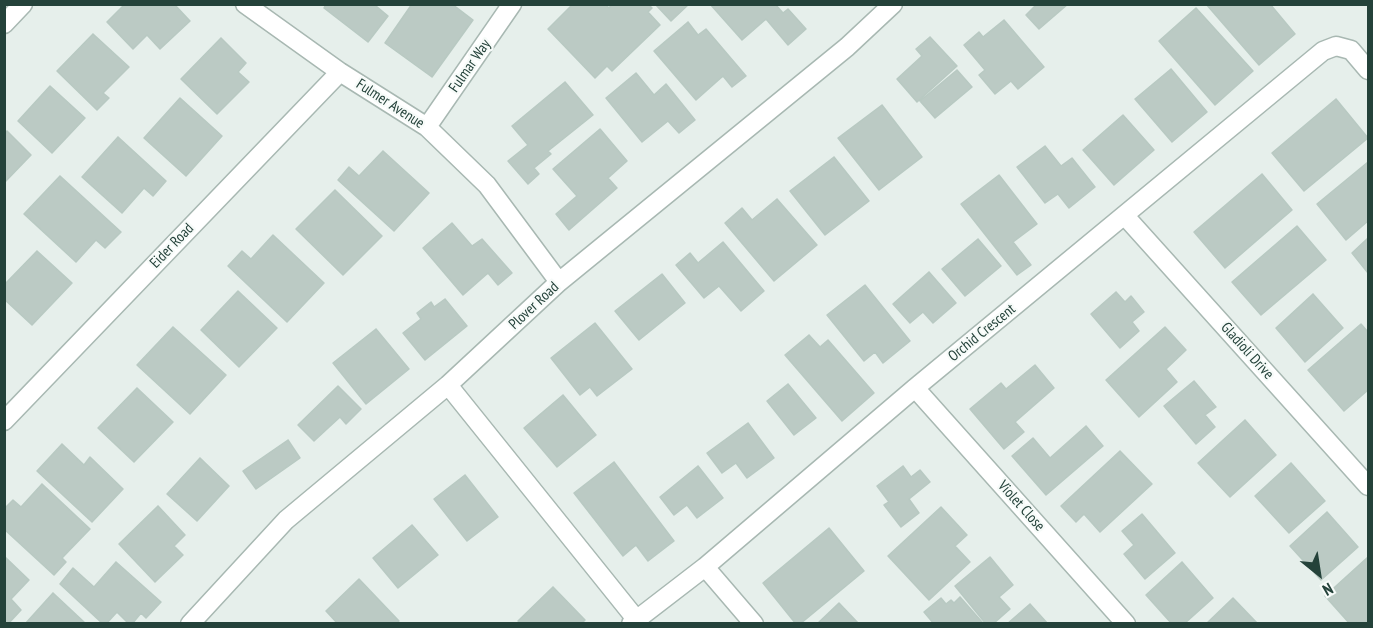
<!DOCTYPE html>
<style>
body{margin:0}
#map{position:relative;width:1373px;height:628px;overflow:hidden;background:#e6efeb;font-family:"PT Sans Narrow",sans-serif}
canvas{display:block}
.frame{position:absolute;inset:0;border:6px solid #24423a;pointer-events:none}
.north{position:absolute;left:1289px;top:544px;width:60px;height:60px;-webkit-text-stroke:4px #f7fbf9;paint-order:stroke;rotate:150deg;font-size:16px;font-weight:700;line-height:24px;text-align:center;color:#24423a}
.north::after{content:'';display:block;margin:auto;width:21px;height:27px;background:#24423a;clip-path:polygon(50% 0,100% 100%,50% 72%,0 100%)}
</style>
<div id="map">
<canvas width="1373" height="628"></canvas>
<div class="frame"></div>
<div class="north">N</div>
</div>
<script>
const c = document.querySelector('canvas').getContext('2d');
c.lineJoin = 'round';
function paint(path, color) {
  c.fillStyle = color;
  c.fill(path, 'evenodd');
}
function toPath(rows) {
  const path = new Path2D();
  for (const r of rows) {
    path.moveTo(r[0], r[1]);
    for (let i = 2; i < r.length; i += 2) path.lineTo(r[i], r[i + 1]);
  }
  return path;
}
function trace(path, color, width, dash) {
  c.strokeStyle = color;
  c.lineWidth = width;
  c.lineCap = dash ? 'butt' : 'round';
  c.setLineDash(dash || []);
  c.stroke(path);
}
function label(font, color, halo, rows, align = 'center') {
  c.font = font + ' "PT Sans Narrow",sans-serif';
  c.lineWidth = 4.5;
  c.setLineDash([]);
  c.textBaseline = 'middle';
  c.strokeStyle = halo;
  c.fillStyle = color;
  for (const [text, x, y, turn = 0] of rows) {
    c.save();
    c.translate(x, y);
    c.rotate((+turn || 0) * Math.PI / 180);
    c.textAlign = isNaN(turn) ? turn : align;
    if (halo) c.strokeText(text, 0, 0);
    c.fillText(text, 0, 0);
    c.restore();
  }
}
const building = toPath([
 [125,4,174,4,190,21,160,49,147,35,133,49,107,22,125,4],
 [326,4,377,4,376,6,388,16,368,42,324,8,326,4],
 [412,4,452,4,473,20,432,77,385,43,412,4],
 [573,4,605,4,609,8,612,4,648,4,652,8,648,12,660,25,612,71,607,66,595,78,548,29,573,4],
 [655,4,689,4,671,21,655,4],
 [710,4,775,4,783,13,788,9,806,29,788,45,766,19,742,40,710,4],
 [1037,4,1068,4,1039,29,1026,15,1037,4],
 [1206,4,1270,4,1295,34,1259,65,1206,4],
 [1196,8,1253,71,1215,105,1159,41,1196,8],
 [1004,20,1044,67,1018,89,1011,81,995,94,979,75,985,70,964,45,979,32,983,37,1004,20],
 [688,22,698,35,706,29,746,76,732,87,723,76,696,100,654,51,688,22],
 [93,34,129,67,103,93,109,98,97,110,57,71,93,34],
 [930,37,957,66,917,102,897,79,922,56,916,49,930,37],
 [221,38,246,63,238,72,249,82,217,114,181,79,221,38],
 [1171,69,1207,112,1172,142,1135,99,1171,69],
 [957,70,972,87,935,118,920,101,957,70],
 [636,73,654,95,666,84,695,120,679,133,668,121,642,142,606,98,636,73],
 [565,82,593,115,548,151,551,154,534,168,539,174,528,184,508,161,528,145,512,126,565,82],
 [50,86,85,118,52,153,18,121,50,86],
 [180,98,222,136,186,176,144,138,180,98],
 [1336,99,1368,138,1304,191,1272,153,1336,99],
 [882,105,922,157,879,190,838,138,882,105],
 [1123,115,1154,150,1114,185,1083,150,1123,115],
 [600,129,627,161,608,178,617,188,569,230,556,214,577,196,553,169,600,129],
 [7,131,31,155,4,183,4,135,7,131],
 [118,137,166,181,153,196,144,188,122,213,82,177,118,137],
 [1045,146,1061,166,1072,158,1095,187,1069,208,1058,194,1045,203,1017,167,1045,146],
 [383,151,429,193,394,231,338,180,349,167,359,176,383,151],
 [834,157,869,201,825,235,790,191,834,157],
 [1368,162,1368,221,1346,240,1317,204,1368,162],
 [1262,174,1292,210,1225,268,1194,232,1262,174],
 [999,175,1037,224,1013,242,1031,265,1017,275,961,204,999,175],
 [60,176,121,232,105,248,96,240,76,262,24,214,60,176],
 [335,190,382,236,343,275,296,229,335,190],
 [777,199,817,245,774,281,725,223,742,208,752,220,777,199],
 [452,223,472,246,482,239,512,273,498,285,488,273,463,295,423,248,452,223],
 [1297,226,1326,260,1261,315,1232,282,1297,226],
 [273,235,324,283,287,322,228,266,242,251,251,259,273,235],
 [1368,238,1368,273,1352,253,1368,238],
 [978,239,1001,266,965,296,942,269,978,239],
 [723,242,764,291,741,311,719,286,704,298,676,265,690,253,698,263,723,242],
 [37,251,72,283,32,325,4,299,4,285,37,251],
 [929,272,956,303,933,323,923,312,910,323,893,304,929,272],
 [662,274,685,303,639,340,615,311,662,274],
 [865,285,910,341,883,363,875,352,864,361,827,315,865,285],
 [238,291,277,328,239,367,201,330,238,291],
 [1116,292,1125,302,1131,296,1144,312,1132,322,1139,331,1120,348,1091,314,1116,292],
 [1313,294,1343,328,1305,362,1276,328,1313,294],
 [445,299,467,326,425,360,403,333,421,319,417,313,431,302,434,307,445,299],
 [595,323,632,369,597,396,590,387,580,395,551,358,595,323],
 [1361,324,1368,332,1368,390,1344,411,1308,370,1361,324],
 [173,327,226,375,190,414,137,365,173,327],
 [1165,327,1186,350,1166,369,1177,382,1139,417,1106,380,1165,327],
 [376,329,409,369,366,404,333,363,376,329],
 [809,335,820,347,828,340,874,393,842,421,785,355,809,335],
 [1035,365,1054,388,1015,422,1024,432,1004,449,970,409,1001,383,1006,389,1035,365],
 [1194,381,1216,407,1205,415,1215,427,1196,444,1164,406,1194,381],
 [788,384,816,418,794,435,767,401,788,384],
 [338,386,361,409,346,424,340,417,314,441,298,425,338,386],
 [137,388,173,422,134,462,98,428,137,388],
 [563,395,596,435,557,467,524,428,563,395],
 [1245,420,1276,455,1230,497,1198,463,1245,420],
 [748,423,774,458,747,478,736,463,722,473,707,453,748,423],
 [1086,426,1103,446,1046,495,1012,456,1033,438,1050,458,1086,426],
 [288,440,300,458,256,489,243,471,288,440],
 [62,444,84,465,90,457,123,489,92,522,37,471,62,444],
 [1120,451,1152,484,1100,532,1084,514,1076,522,1061,506,1120,451],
 [200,458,229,486,197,521,167,494,200,458],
 [614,462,674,541,648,561,636,545,623,556,574,493,614,462],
 [1291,463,1325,501,1289,533,1255,496,1291,463],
 [698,466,723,498,697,518,687,505,674,515,660,497,698,466],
 [903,466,911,477,920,470,930,482,909,499,919,513,901,527,884,505,889,502,877,486,903,466],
 [465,475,498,517,467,541,434,499,465,475],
 [42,484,90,529,62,558,66,562,54,575,4,529,4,509,13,500,21,507,42,484],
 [158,506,185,535,174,546,183,555,155,582,119,544,158,506],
 [941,507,967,535,955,546,970,562,929,600,888,556,941,507],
 [1327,512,1358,547,1321,580,1290,546,1327,512],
 [1142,514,1175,553,1145,579,1124,554,1134,545,1122,531,1142,514],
 [412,525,438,555,398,588,373,558,412,525],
 [829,528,864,571,800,624,796,624,763,583,829,528],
 [4,556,29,580,11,599,21,610,8,624,4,624,4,556],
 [990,557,1013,585,999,597,1010,609,993,624,986,624,955,586,990,557],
 [1368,557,1368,622,1350,624,1325,596,1368,557],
 [116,562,161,602,146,618,141,613,132,624,129,624,117,612,106,624,103,624,60,584,73,568,94,587,116,562],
 [1182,562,1213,598,1184,624,1172,624,1146,595,1182,562],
 [359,579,399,621,396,624,338,624,326,611,359,579],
 [553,587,585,620,581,624,521,624,518,621,553,587],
 [53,593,84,622,82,624,25,624,53,593],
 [960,597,982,622,980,624,934,624,924,612,941,598,946,604,951,600,954,603,960,597],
 [1233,598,1258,624,1206,624,1233,598],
 [839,603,859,624,817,624,839,603],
 [1030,604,1048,624,1007,624,1030,604]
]);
const minor = toPath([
 [245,4,340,72,427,127,487,185,559,282],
 [4,24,23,4],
 [427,127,512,4],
 [1125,216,1368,486],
 [448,385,636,619],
 [915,388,1126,624],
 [4,421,340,72],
 [705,567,754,624],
 [190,624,286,520,448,385,559,282,847,47,893,4],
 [631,624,705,567,915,388,1323,51,1336,46,1351,50,1368,70]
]);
const streetNames = [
 ["Fulmar Way",470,66,-55],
 ["Fulmer Avenue",390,104,33],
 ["Eider Road",172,246,-46],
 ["Plover Road",534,306,-43],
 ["Orchid Crescent",982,333,-39],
 ["Gladioli Drive",1247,351,48],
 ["Violet Close",1021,506,48]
];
paint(building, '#bbcac4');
trace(building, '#b8c9c2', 1.5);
trace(minor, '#a8b8b2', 21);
trace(minor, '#fff', 18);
label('15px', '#24423a', '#f7fbf9', streetNames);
</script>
